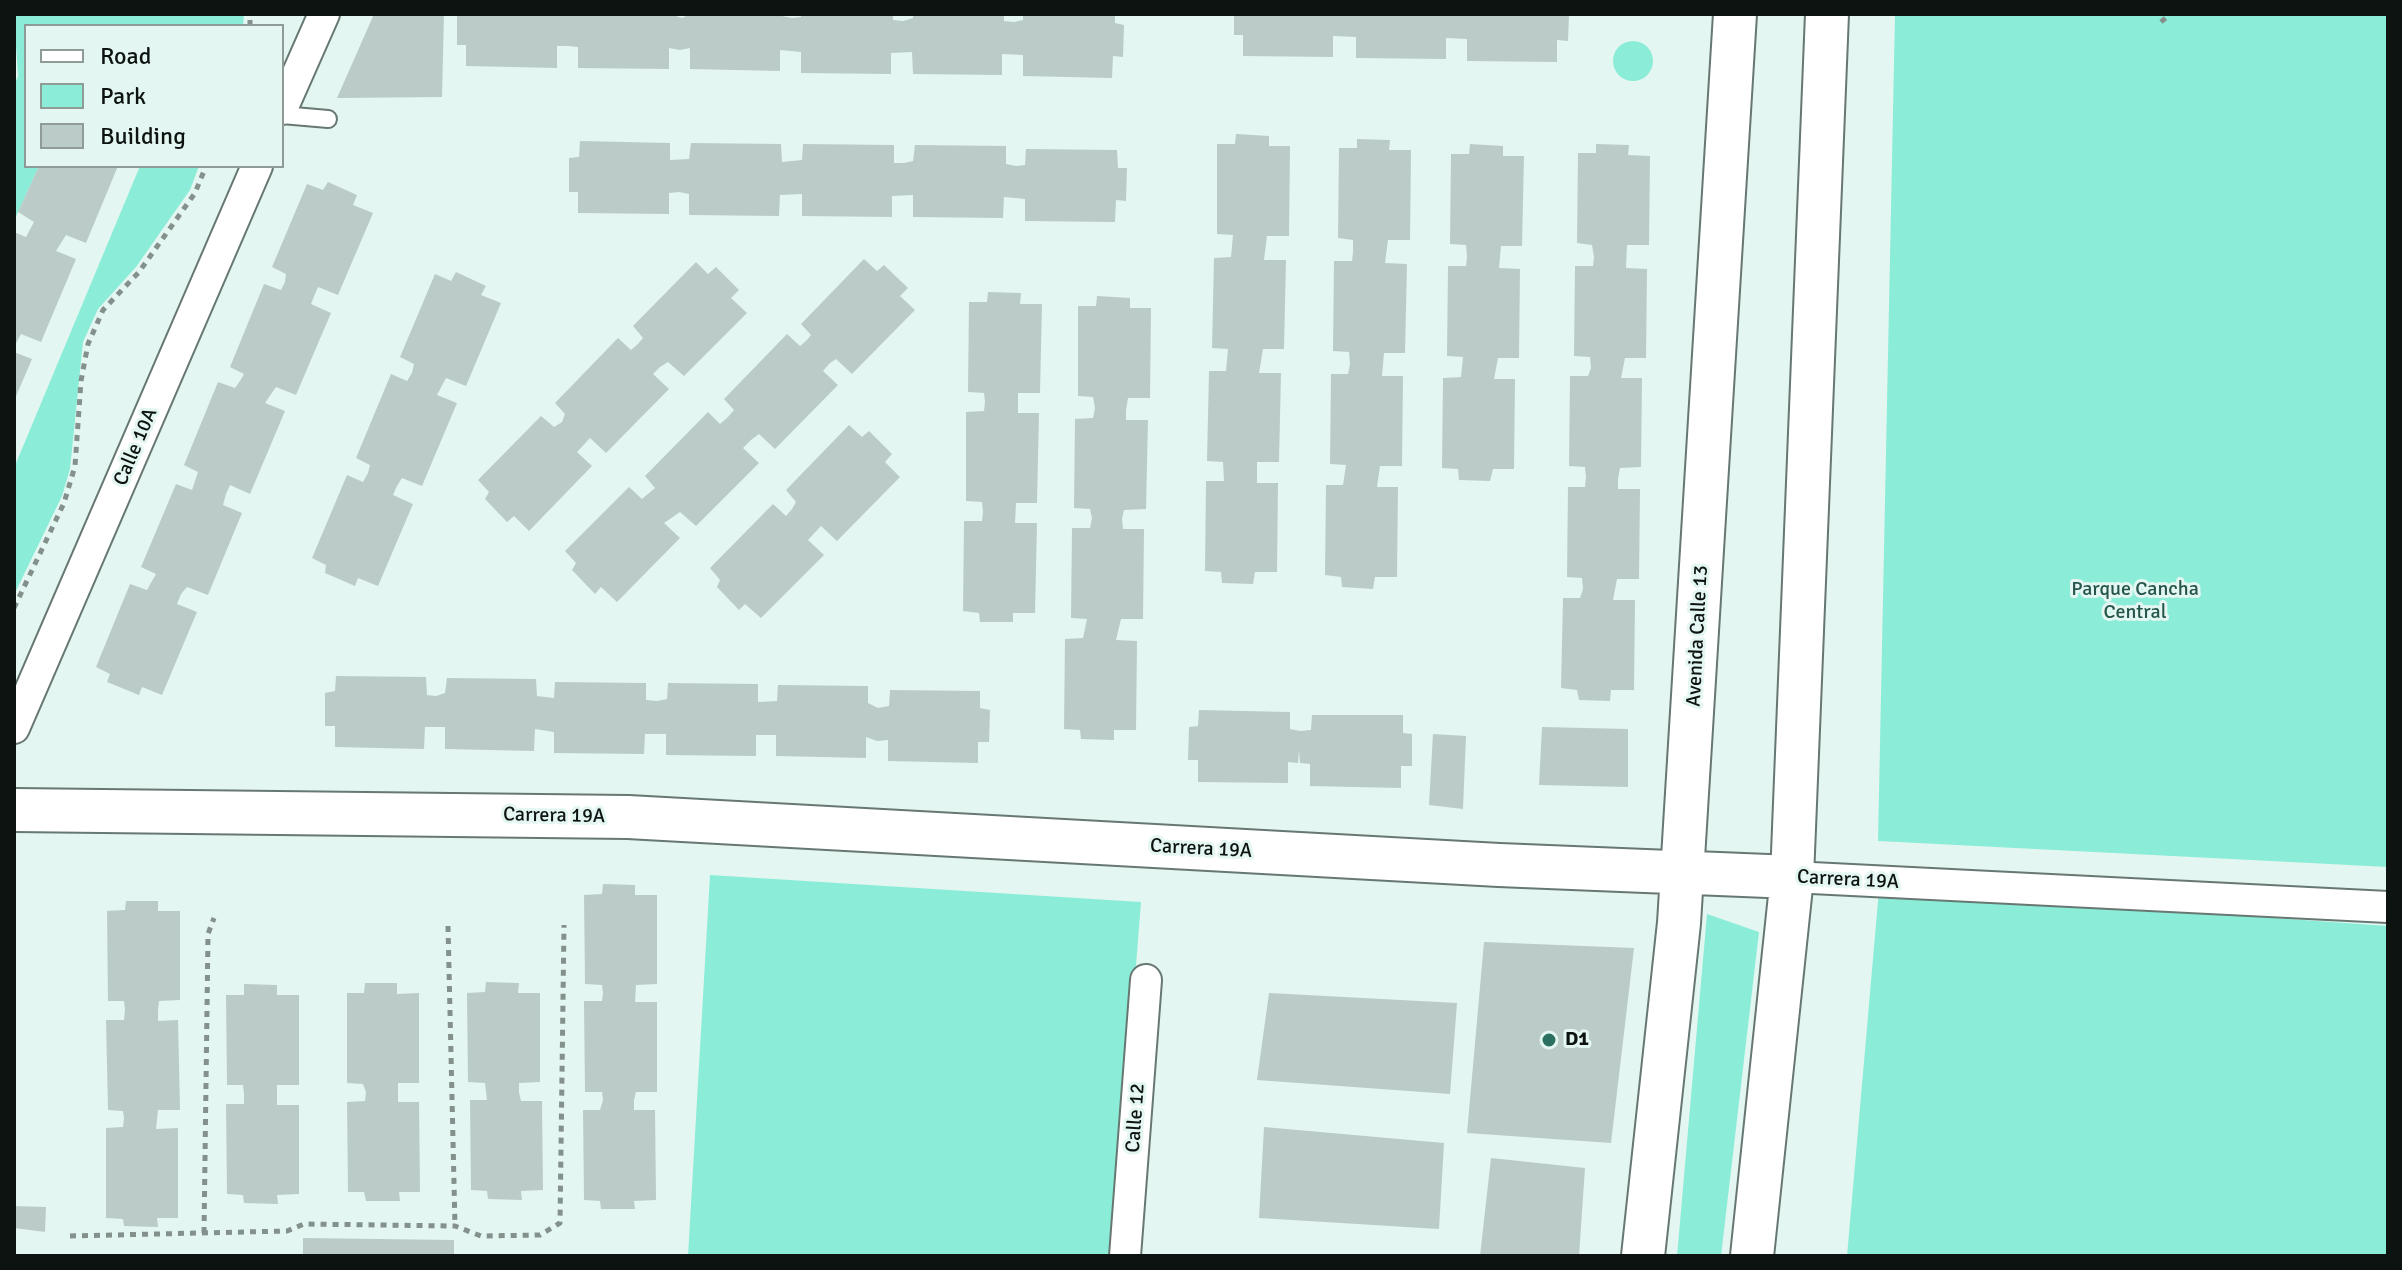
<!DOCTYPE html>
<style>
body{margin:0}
#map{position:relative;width:2402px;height:1270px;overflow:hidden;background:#e4f6f1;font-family:Signika,sans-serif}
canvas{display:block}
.frame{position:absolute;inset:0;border:16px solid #0d1311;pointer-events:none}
.legend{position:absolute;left:24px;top:24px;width:260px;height:144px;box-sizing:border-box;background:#e4f6f1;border:2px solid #8e9b97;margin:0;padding:10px 14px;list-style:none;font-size:24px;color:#0d1311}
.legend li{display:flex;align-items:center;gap:16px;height:40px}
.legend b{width:40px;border:2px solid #8e9b97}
</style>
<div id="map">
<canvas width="2402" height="1270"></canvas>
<div class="frame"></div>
<ul class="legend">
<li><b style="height:10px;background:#fff"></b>Road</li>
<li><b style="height:22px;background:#8bedd7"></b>Park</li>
<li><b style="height:22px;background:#bbccc8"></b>Building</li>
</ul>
</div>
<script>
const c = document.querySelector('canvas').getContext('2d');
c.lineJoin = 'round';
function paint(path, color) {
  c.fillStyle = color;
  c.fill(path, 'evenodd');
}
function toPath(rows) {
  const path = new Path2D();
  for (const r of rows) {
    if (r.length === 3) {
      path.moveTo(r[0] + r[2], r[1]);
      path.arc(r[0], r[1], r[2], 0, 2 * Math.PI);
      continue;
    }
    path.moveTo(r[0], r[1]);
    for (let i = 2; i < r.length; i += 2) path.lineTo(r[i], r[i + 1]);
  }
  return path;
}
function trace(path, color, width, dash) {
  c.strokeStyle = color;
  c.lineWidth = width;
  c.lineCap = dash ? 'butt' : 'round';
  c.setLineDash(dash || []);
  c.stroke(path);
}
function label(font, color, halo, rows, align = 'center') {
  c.font = font + ' Signika,sans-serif';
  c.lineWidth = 6;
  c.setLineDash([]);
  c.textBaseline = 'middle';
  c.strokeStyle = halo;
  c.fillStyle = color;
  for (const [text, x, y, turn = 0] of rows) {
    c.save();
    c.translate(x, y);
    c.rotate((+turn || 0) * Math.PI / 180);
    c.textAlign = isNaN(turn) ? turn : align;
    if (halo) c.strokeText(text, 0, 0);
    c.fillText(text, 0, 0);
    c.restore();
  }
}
const green = toPath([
 [14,14,244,14,243,26,26,26,26,166,39,166,14,221,14,86,18,76],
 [1895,14,2388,14,2388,867,1878,841],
 [1633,61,20],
 [140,166,199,166,190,190,136,267,98,309,83,342,70,469,62,496,14,595,14,468],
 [710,875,1141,902,1113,1256,688,1256],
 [1879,890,2388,926,2388,1256,1847,1256],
 [1707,914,1759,932,1721,1256,1677,1256]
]);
const building = toPath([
 [374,14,444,14,442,97,337,98],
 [457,14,670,14,682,18,691,14,782,14,782,16,792,18,801,17,801,14,893,14,893,20,903,21,913,18,913,14,1004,14,1004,21,1014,22,1023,20,1023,14,1115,14,1115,23,1124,25,1123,57,1113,56,1112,78,1023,76,1023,55,1002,54,1002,75,913,74,912,52,891,53,891,74,801,73,801,52,780,50,780,71,690,69,690,48,680,50,669,48,669,69,578,68,578,47,568,46,557,46,557,68,466,66,466,45,457,45],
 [1234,14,1569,14,1568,41,1557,40,1557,62,1467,61,1467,39,1446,38,1446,59,1356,58,1356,37,1333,36,1333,57,1243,56,1243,35,1234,35],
 [1236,134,1269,136,1269,146,1290,146,1289,236,1267,236,1264,260,1286,260,1284,349,1263,349,1259,373,1281,373,1279,462,1257,462,1257,483,1278,483,1277,572,1255,572,1253,584,1222,583,1221,572,1205,571,1206,481,1224,481,1223,462,1207,461,1209,371,1226,371,1228,349,1212,348,1214,258,1231,257,1233,235,1217,234,1217,144,1235,144],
 [1357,139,1390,140,1389,150,1411,150,1410,240,1388,240,1385,263,1407,264,1405,353,1384,353,1382,376,1403,376,1402,466,1380,466,1377,487,1398,487,1397,577,1375,577,1373,589,1342,587,1341,577,1325,575,1326,485,1343,485,1346,465,1330,464,1331,374,1348,374,1350,364,1349,352,1333,351,1334,261,1352,261,1353,252,1353,240,1338,238,1339,148,1357,148],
 [580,141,670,143,670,160,689,159,691,143,781,144,782,162,802,160,803,144,894,145,894,163,904,163,913,161,915,145,1006,146,1006,164,1016,166,1025,165,1026,149,1117,150,1118,168,1127,168,1126,201,1116,200,1115,222,1025,221,1025,199,1004,197,1003,218,913,217,913,195,892,196,892,217,802,216,802,194,780,195,779,216,689,215,689,194,679,192,669,193,669,214,578,213,578,192,569,192,569,158,579,157],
 [1470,144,1503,146,1503,156,1524,156,1522,246,1501,246,1499,268,1520,269,1519,358,1498,358,1494,379,1515,379,1514,469,1493,469,1490,481,1459,480,1458,469,1442,468,1443,378,1461,377,1463,357,1447,356,1448,266,1466,266,1467,257,1466,245,1450,244,1451,154,1469,154],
 [1596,144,1629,145,1628,155,1650,156,1649,245,1627,245,1626,268,1647,269,1646,358,1625,358,1621,378,1642,378,1641,467,1620,468,1618,479,1618,489,1640,489,1639,579,1617,579,1613,600,1635,600,1634,690,1611,690,1610,701,1579,700,1577,690,1561,688,1563,598,1580,598,1583,589,1582,578,1567,577,1568,487,1585,487,1586,477,1585,467,1569,466,1570,376,1588,376,1591,368,1590,357,1574,356,1575,266,1593,266,1594,257,1592,245,1577,243,1578,153,1596,153],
 [39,166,118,166,86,243,66,235,56,251,76,259,41,342,21,334,14,347,14,232,26,237,34,222,18,212],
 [328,182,357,195,353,205,373,213,338,295,318,287,315,294,311,304,331,313,296,395,276,387,265,403,285,411,250,494,230,485,226,494,223,505,242,513,208,595,187,587,181,594,177,604,197,612,162,695,142,687,139,695,107,682,110,674,96,667,130,584,147,590,156,574,141,567,176,484,192,490,198,472,184,465,218,382,235,388,240,381,244,374,230,367,264,284,281,290,285,282,286,274,272,267,307,184,323,190],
 [864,259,877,271,884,265,908,288,900,296,915,310,852,374,836,359,830,363,823,371,838,385,775,449,759,434,751,440,743,448,759,463,696,526,680,512,664,523,680,538,617,602,601,587,595,594,572,570,576,563,565,551,629,487,642,499,655,488,645,476,708,412,720,424,728,417,734,410,724,399,787,334,800,346,807,340,811,335,801,324],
 [696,262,708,274,716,267,739,290,731,298,747,313,684,376,668,362,660,367,653,374,669,389,606,453,590,438,577,452,592,466,529,531,514,516,507,522,485,499,489,492,478,480,541,416,554,427,562,422,565,414,555,403,618,338,631,350,638,344,643,338,633,326],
 [456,272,486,286,481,295,501,303,466,386,446,378,437,395,457,403,422,486,402,478,397,486,393,495,413,504,378,586,358,578,355,586,325,573,326,565,312,558,347,475,363,482,368,473,370,465,356,458,391,374,407,381,412,373,414,364,400,357,435,274,451,281],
 [988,292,1021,293,1020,304,1042,304,1040,393,1018,393,1018,413,1039,413,1037,503,1016,503,1015,523,1037,523,1035,613,1013,613,1013,622,980,622,979,613,963,611,964,521,982,521,983,512,982,502,966,501,966,412,984,411,985,402,984,393,968,392,969,302,987,302],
 [1097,296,1130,298,1130,308,1151,308,1150,398,1128,398,1126,410,1126,420,1148,420,1146,509,1124,510,1122,519,1123,529,1144,529,1143,619,1121,619,1116,640,1137,641,1136,730,1114,730,1114,740,1081,739,1080,730,1064,729,1065,639,1083,638,1087,619,1071,618,1072,528,1090,528,1092,518,1090,509,1074,508,1075,419,1093,418,1095,408,1093,397,1078,396,1078,306,1096,306],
 [14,352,32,359,14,401],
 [849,425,862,437,869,431,892,454,885,462,900,477,837,541,821,526,808,540,824,555,761,618,745,604,739,610,717,587,720,580,710,568,773,504,786,516,792,509,796,502,786,490],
 [336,676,426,677,427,695,436,696,445,693,447,678,536,679,537,696,554,698,555,682,646,683,646,700,657,701,667,699,668,683,758,684,758,702,777,701,778,685,868,686,868,703,878,708,889,706,890,690,980,691,980,708,990,710,989,742,978,742,978,763,888,761,888,740,877,741,866,737,866,758,776,756,776,735,756,735,756,756,666,755,666,734,645,734,644,754,554,753,554,732,535,729,534,751,445,749,445,727,425,727,424,749,335,747,335,726,325,726,325,693,335,691],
 [1199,710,1290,712,1290,729,1300,731,1311,730,1312,715,1403,715,1403,733,1412,734,1412,766,1401,766,1401,788,1310,786,1310,764,1300,763,1299,750,1298,763,1288,762,1288,783,1198,782,1198,760,1188,760,1189,727,1198,726],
 [1542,727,1628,729,1628,787,1539,785],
 [1433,734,1466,736,1463,809,1429,805],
 [603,884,635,885,635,895,657,895,657,984,636,985,635,1002,657,1002,657,1092,636,1092,634,1100,634,1110,655,1110,656,1200,634,1201,635,1209,601,1209,600,1201,584,1200,583,1110,600,1110,603,1100,602,1092,585,1092,584,1001,602,1001,603,993,602,985,585,984,584,895,602,894],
 [126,901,158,901,158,911,180,911,180,1000,159,1001,158,1010,158,1021,178,1020,180,1110,158,1110,156,1129,178,1128,178,1218,157,1218,158,1227,124,1226,123,1219,106,1218,106,1128,123,1127,124,1118,123,1111,108,1110,106,1020,124,1020,125,1010,124,1001,108,1001,107,911,125,910],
 [1484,942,1634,948,1611,1143,1467,1133],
 [486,982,519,983,518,993,540,993,540,1082,519,1083,519,1092,521,1101,542,1101,543,1190,521,1191,522,1200,488,1199,487,1191,471,1190,470,1100,487,1100,485,1083,468,1082,467,993,485,992],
 [365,983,397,983,397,994,419,993,419,1083,398,1083,398,1102,419,1102,420,1192,399,1192,400,1201,366,1201,364,1192,348,1192,347,1102,365,1101,366,1092,363,1084,347,1083,347,993,364,993],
 [244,984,277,985,277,995,299,995,299,1085,277,1085,277,1105,299,1105,299,1194,277,1195,278,1204,244,1203,243,1195,227,1194,226,1104,244,1104,244,1094,243,1085,227,1085,226,995,244,995],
 [1269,993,1457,1003,1450,1094,1257,1080],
 [1264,1127,1444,1143,1439,1229,1259,1218],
 [1491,1158,1585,1168,1579,1256,1480,1256],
 [14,1206,46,1207,45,1232,14,1228],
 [303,1238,454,1240,454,1256,303,1256]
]);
const path = toPath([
 [2161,22,2170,14],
 [250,26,250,14],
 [14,608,64,503,75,466,81,381,88,344,103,310,139,272,195,193,206,166],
 [448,926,455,1226],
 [204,1233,208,934,214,918],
 [70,1236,287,1231,304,1224,455,1226,481,1236,540,1235,560,1223,564,925]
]);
const lane = toPath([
 [282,115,328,119]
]);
const street = toPath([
 [282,109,324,14],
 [14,728,257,166],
 [1792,877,2388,907],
 [1125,1256,1146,980]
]);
const secondary = toPath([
 [14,810,628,817,1499,865,1792,877],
 [1643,1256,1679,923,1735,14],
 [1752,1256,1792,877,1827,14]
]);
const markers = [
 [1549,1040,8,"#2c7062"]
];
const streetNames = [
 ["Calle 10A",136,447,-67],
 ["Avenida Calle 13",1698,636,-87],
 ["Carrera 19A",554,816,1],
 ["Carrera 19A",1201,849,3],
 ["Carrera 19A",1848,880,3],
 ["Calle 12",1136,1118,-86]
];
const parkNames = [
 ["Parque Cancha",2135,590],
 ["Central",2135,613]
];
const poiNames = [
 ["D1",1565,1040]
];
paint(green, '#8bedd7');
paint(building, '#bbccc8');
trace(lane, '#677772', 20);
trace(street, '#677772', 34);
trace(secondary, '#677772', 46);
trace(path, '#83908c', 5, [6, 6]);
trace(lane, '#fff', 16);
trace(street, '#fff', 30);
trace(secondary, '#fff', 42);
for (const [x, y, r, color] of markers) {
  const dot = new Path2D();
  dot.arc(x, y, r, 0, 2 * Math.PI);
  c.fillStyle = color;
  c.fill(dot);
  trace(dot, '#e4f6f1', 3);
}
label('20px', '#0d1311', '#e4f6f1', streetNames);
label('20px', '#25554b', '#e4f6f1', parkNames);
label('bold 20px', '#0d1311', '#e4f6f1', poiNames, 'left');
</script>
